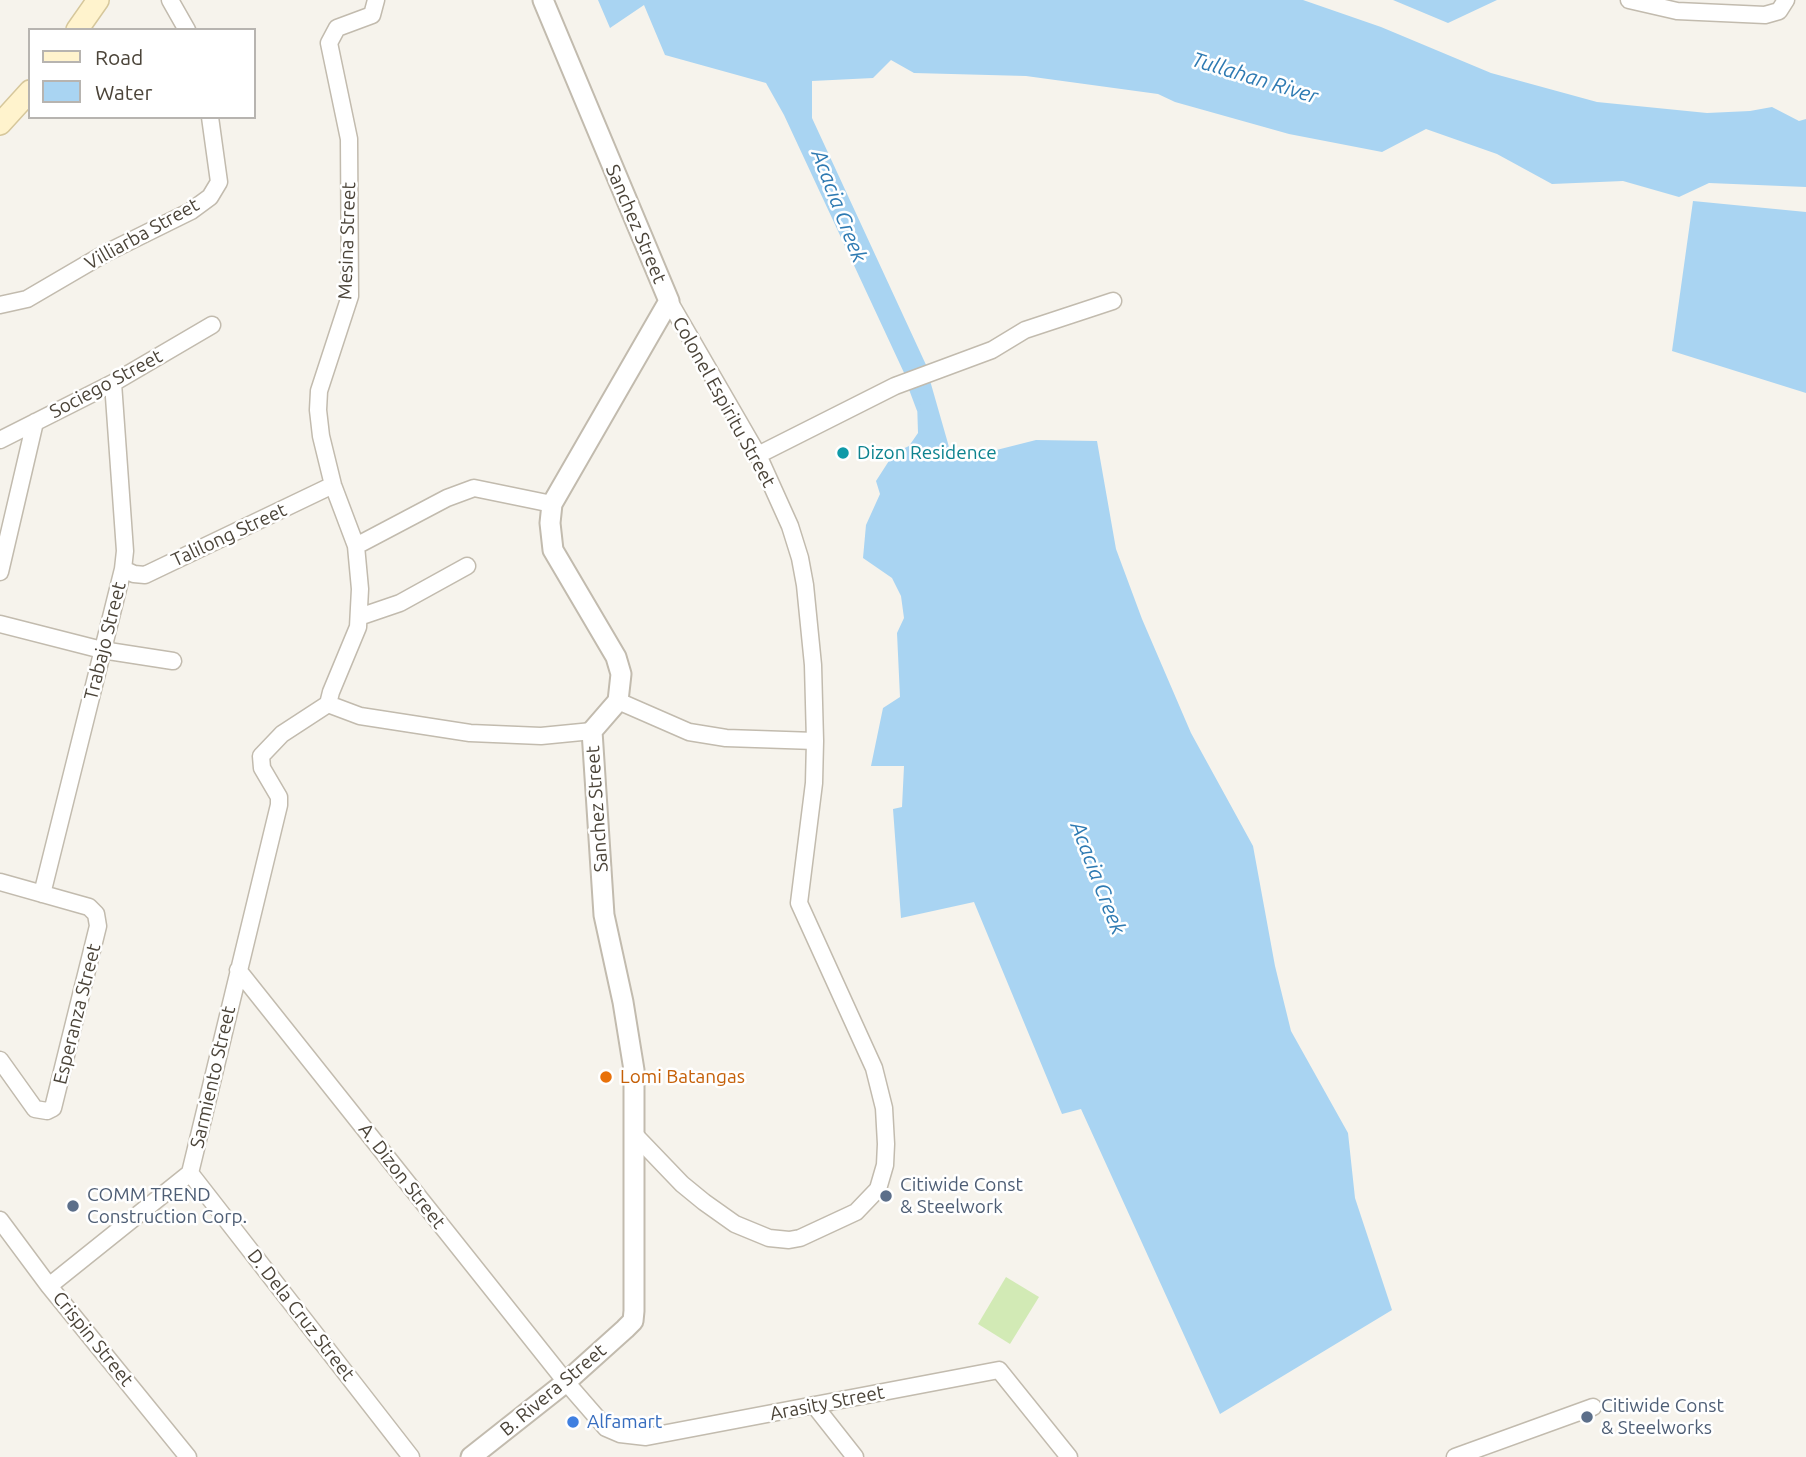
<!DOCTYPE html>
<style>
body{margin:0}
#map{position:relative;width:1806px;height:1457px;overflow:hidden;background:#f6f3ec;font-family:Ubuntu,sans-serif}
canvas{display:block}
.legend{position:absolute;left:28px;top:28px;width:228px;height:91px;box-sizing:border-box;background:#fff;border:2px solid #b7b4b0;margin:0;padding:9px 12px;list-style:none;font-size:21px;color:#4b4439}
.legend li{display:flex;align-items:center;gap:14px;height:35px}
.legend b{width:35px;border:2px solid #b7b4b0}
</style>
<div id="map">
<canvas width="1806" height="1457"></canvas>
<ul class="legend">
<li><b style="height:9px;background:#fff3cd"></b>Road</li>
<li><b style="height:19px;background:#a9d4f2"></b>Water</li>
</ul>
</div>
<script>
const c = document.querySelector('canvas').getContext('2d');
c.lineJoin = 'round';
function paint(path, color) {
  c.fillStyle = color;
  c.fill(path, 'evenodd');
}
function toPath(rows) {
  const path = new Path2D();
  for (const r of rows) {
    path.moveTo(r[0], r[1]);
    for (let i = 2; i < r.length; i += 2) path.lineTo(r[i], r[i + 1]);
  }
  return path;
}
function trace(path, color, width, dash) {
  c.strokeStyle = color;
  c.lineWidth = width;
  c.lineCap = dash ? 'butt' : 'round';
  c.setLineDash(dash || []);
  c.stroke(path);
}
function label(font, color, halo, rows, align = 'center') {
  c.font = font + ' Ubuntu,sans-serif';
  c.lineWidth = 5;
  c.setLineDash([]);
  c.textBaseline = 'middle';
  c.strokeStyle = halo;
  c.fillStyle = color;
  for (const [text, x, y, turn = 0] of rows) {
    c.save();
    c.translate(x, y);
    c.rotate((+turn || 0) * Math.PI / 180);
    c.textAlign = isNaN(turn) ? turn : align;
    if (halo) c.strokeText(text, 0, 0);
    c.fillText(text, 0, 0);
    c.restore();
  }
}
const green = toPath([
 [1006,1277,1039,1297,1010,1344,978,1324]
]);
const water = toPath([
 [598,0,1303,0,1381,27,1491,73,1597,102,1707,113,1750,111,1772,107,1799,121,1806,119,1806,187,1709,183,1679,197,1623,181,1552,184,1497,154,1426,129,1382,152,1289,134,1175,102,1158,94,1026,76,914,73,891,60,873,78,812,81,812,118,927,367,906,377,784,115,766,83,665,55,644,5,610,28],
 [1393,0,1497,0,1448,23],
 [1693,201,1806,212,1806,393,1672,351],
 [929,377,953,461,1036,440,1097,441,1116,549,1142,619,1191,733,1253,846,1275,966,1291,1031,1348,1133,1355,1198,1392,1310,1220,1414,1081,1109,1062,1114,974,902,901,918,893,809,902,807,904,766,871,766,883,708,900,697,897,633,904,618,901,596,892,578,863,558,866,525,880,494,876,481,894,453,909,446,918,433,917,401,909,385]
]);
const stream = toPath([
 [910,385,919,409]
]);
const minor = toPath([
 [170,0,187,30],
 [1629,0,1677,11,1765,15,1779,11,1786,0],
 [0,305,27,299,104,254,191,211,210,197,219,182,210,117],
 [0,440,113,383,212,325],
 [758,455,895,386,992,350,1025,330,1113,301],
 [356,546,447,498,474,488,552,504],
 [123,569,134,574,145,575,333,485],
 [0,572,35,422],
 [359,617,400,603,467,566],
 [0,624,102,650,173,661],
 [618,701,689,732,726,738,815,741],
 [328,704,360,716,470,733,541,736,592,731],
 [0,882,89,907,96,914,98,926,53,1108,47,1111,35,1109,0,1060],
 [42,894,123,569,125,551,113,383],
 [238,970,566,1382,606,1428,620,1434,646,1437,999,1370,1069,1457],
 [634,1134,682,1184,704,1202,735,1224,769,1238,789,1240,800,1238,856,1212,878,1189,885,1165,886,1144,884,1108,874,1068,799,903,814,783,815,741,813,665,805,585,800,558,790,526,758,455,669,301],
 [190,1173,411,1457],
 [0,1220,49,1286,188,1457],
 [49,1286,190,1173,279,805,279,797,262,768,261,756,282,734,328,704,331,692,358,627,360,589,356,546,333,485,321,436,318,410,319,391,350,296,349,139,329,43,337,28,372,15,376,0],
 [814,1405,855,1457],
 [1455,1457,1593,1407]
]);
const tertiary = toPath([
 [471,1457,566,1382,625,1329,633,1321,634,1311,634,1070,623,1002,604,915,592,731,618,701,621,674,616,657,553,550,550,523,552,504,669,301,543,0]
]);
const secondary = toPath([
 [77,30,98,0],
 [0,124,30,91]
]);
const markers = [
 [843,453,7,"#0f9aa8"],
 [606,1077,7,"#e8710a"],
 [886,1196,7,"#5c6f8a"],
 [73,1206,7,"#5c6f8a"],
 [1587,1417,7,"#5c6f8a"],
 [573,1422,7,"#3f7fe0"]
];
const streetNames = [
 ["Sanchez Street",636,224,67],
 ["Villiarba Street",142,234,-29],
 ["Mesina Street",347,241,-88],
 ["Sociego Street",106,384,-28],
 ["Colonel Espiritu Street",724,402,61],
 ["Talilong Street",229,535,-25],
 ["Trabajo Street",105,641,-76],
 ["Sanchez Street",597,809,-94],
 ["Esperanza Street",77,1014,-76],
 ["Sarmiento Street",213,1077,-77],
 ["A. Dizon Street",402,1176,52],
 ["D. Dela Cruz Street",301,1315,52],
 ["Crispin Street",93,1339,51],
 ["B. Rivera Street",553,1390,-40],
 ["Arasity Street",827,1403,-11]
];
const cultureNames = [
 ["Dizon Residence",857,453]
];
const foodNames = [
 ["Lomi Batangas",620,1077]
];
const serviceNames = [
 ["Citiwide Const",900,1185],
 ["& Steelwork",900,1207],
 ["COMM TREND",87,1195],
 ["Construction Corp.",87,1217],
 ["Citiwide Const",1601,1406],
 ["& Steelworks",1601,1428]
];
const shopNames = [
 ["Alfamart",587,1422]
];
const waterNames = [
 ["Tullahan River",1255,78,17],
 ["Acacia Creek",839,206,69],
 ["Acacia Creek",1098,878,69]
];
paint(green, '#d2eab5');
paint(water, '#a9d4f2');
trace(stream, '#a9d4f2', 5);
trace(minor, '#c2bbae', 19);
trace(tertiary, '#c2bbae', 23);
trace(secondary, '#d6c79b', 24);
trace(minor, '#fff', 16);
trace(tertiary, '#fff', 19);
trace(secondary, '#fff3cd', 21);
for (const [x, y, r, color] of markers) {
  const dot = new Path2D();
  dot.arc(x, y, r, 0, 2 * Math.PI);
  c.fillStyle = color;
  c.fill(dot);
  trace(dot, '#fff', 2.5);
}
label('19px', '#4b4439', '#fff', streetNames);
label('19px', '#0d838f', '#fff', cultureNames, 'left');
label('19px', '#c56008', '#fff', foodNames, 'left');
label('19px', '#4e5e75', '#fff', serviceNames, 'left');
label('19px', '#366cbe', '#fff', shopNames, 'left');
label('italic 21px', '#2e7ab2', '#fff', waterNames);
</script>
